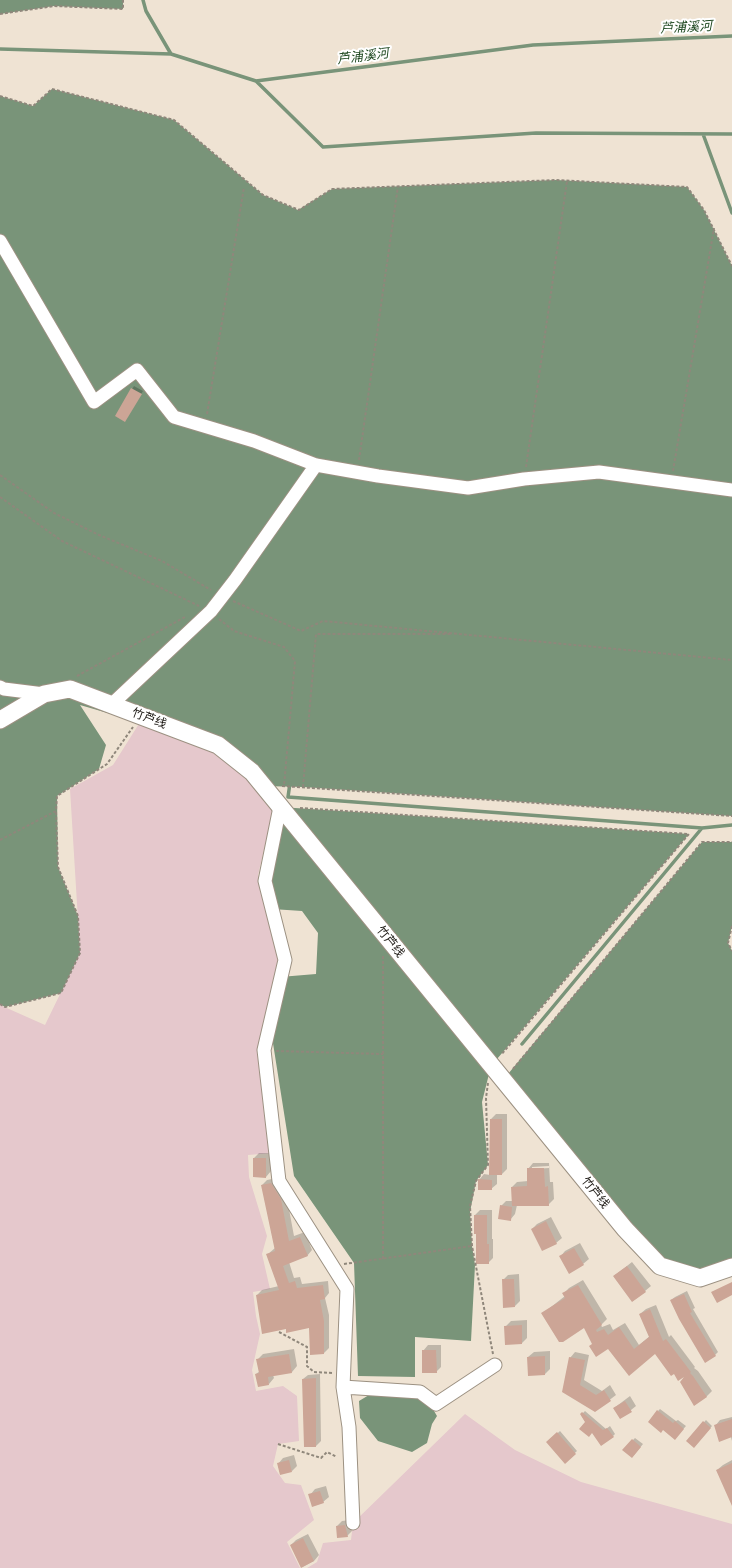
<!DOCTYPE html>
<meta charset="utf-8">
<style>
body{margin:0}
canvas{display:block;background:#efe3d3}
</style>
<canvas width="732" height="1568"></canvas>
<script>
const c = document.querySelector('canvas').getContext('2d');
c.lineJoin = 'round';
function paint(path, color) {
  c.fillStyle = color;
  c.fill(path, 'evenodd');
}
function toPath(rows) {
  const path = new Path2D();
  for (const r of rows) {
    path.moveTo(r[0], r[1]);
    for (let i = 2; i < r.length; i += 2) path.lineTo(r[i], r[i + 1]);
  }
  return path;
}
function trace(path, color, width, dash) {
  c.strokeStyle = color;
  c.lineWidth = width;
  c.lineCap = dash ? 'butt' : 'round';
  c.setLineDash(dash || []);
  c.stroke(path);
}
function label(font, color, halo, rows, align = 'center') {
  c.font = font + ' "Varela Round","Noto Sans SC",sans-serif';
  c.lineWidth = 4;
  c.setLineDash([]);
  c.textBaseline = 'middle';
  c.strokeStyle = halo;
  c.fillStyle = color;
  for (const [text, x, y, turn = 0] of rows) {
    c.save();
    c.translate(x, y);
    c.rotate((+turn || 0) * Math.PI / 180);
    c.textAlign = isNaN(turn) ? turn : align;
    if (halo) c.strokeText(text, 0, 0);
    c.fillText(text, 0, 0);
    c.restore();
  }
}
const green = toPath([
 [142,719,218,750,274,807,258,875,285,960,260,1053,273,1153,248,1155,249,1177,267,1236,262,1254,270,1289,253,1292,256,1316,260,1334,252,1370,256,1391,283,1386,297,1396,299,1441,278,1444,273,1466,285,1483,301,1485,314,1520,287,1542,300,1568,0,1568,0,1005,45,1025,80,953,70,789,113,765],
 [465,1414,515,1450,581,1482,732,1524,732,1568,307,1568,317,1562,323,1543,351,1540,353,1523]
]);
const water = toPath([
 [0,0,123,0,123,9,54,6,0,14],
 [52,89,174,120,263,195,298,210,332,189,556,180,687,187,704,210,732,266,732,816,303,787,263,786,218,745,80,705,106,745,99,769,57,796,58,867,78,916,80,953,61,993,5,1007,0,1004,0,96,33,106],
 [280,807,689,834,491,1066,482,1102,488,1165,476,1181,470,1212,472,1246,475,1265,471,1341,415,1337,415,1377,358,1376,354,1263,294,1176,269,1018,280,977,316,974,318,933,302,911,272,909,265,881],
 [702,842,732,842,732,926,728,943,732,951,732,1267,700,1278,660,1266,503,1080],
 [369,1395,417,1397,431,1406,437,1416,432,1424,427,1443,412,1452,378,1441,360,1418,359,1401]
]);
const shadow = toPath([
 [134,386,143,391,125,421,116,416],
 [496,1114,507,1114,507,1169,502,1174,497,1174,497,1184,491,1189,479,1180,484,1174,490,1175,491,1119],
 [259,1153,271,1153,271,1171,266,1177,254,1158],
 [533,1163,549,1163,550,1182,553,1182,554,1199,548,1205,517,1205,515,1214,510,1220,501,1206,506,1201,512,1201,512,1187,517,1182,528,1181,528,1169],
 [549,1166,549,1168,532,1169,532,1167],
 [277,1178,286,1193,294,1236,305,1232,312,1250,307,1256,289,1262,294,1278,300,1277,302,1284,328,1281,329,1293,325,1298,329,1315,329,1348,324,1353,310,1327,287,1328,257,1295,262,1290,279,1286,268,1254,275,1248,262,1185,267,1180],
 [480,1210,492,1210,492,1239,493,1239,493,1258,488,1263,477,1233,475,1215],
 [551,1217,562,1238,556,1243,532,1229,537,1224],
 [580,1243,589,1259,583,1264,560,1257,565,1251],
 [632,1262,651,1286,633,1301,614,1276],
 [519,1274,520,1301,515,1306,503,1280,508,1275],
 [583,1280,607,1319,601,1325,602,1327,610,1324,613,1330,625,1323,639,1345,650,1336,640,1314,646,1309,656,1305,669,1337,671,1335,695,1367,694,1368,698,1371,712,1391,706,1397,688,1373,656,1353,608,1348,593,1343,584,1327,542,1314,565,1296,564,1293,569,1288],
 [687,1291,695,1308,693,1309,718,1352,715,1355,671,1300,675,1297],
 [527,1320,527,1338,522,1343,506,1326,511,1321],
 [428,1345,441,1345,441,1367,436,1372,423,1351],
 [294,1349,297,1366,292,1372,273,1375,274,1378,269,1384,256,1374,260,1371,258,1359,263,1354],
 [550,1351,550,1369,545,1374,528,1357,534,1352],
 [575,1352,589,1355,584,1380,602,1391,610,1385,616,1395,595,1411,563,1391,570,1358],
 [320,1374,321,1441,316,1446,303,1379,308,1375],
 [630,1396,636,1406,621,1418,614,1408],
 [660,1409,676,1421,678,1420,686,1426,677,1436,658,1411],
 [585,1411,606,1429,610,1426,615,1434,613,1436,586,1423,581,1415],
 [732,1417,732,1441,731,1437,715,1426,720,1420],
 [706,1420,712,1426,694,1446,688,1440],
 [560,1431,577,1451,565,1462,548,1442],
 [635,1438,643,1444,634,1455,633,1440],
 [294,1455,297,1466,292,1471,278,1464,283,1458],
 [732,1460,732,1489,717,1470,723,1465],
 [326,1486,329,1497,323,1502,310,1495,315,1489],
 [350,1520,352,1531,347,1536,337,1526,342,1521],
 [308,1534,319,1555,314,1561,302,1567,291,1545,296,1540]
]);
const stream = toPath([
 [143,0,146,11,171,54],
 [0,49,171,54,256,81,533,45,732,36],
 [256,81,323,147,536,133,732,134],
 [703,134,732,213],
 [290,783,288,797,702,828,732,825],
 [522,1044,702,828]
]);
const building = toPath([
 [131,388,142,394,125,422,115,416],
 [490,1119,502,1119,502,1175,489,1175],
 [253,1158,266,1158,266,1178,253,1177],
 [527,1168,544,1168,545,1187,548,1186,549,1206,512,1206,511,1187,527,1186],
 [478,1179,492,1180,492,1190,478,1190],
 [271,1183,281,1199,289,1241,300,1237,308,1256,283,1266,289,1283,295,1281,297,1288,323,1285,325,1299,320,1300,324,1321,324,1354,310,1355,309,1328,286,1333,286,1329,262,1334,256,1295,279,1290,266,1254,275,1251,261,1185],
 [500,1205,512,1207,511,1221,498,1219],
 [474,1215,487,1215,487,1244,489,1244,489,1264,476,1264,476,1234,474,1234],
 [546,1221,557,1244,542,1251,531,1229],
 [574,1248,584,1265,569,1274,559,1256],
 [627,1266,646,1292,632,1302,613,1276],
 [502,1279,514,1279,515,1307,503,1308],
 [732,1282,732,1295,717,1303,711,1292],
 [578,1285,602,1325,596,1330,597,1332,604,1329,608,1335,619,1327,634,1349,649,1337,639,1314,650,1309,663,1341,666,1339,691,1372,690,1373,693,1376,707,1397,694,1406,680,1382,684,1377,678,1381,674,1374,671,1376,655,1354,629,1376,608,1349,596,1357,589,1346,592,1344,584,1328,563,1342,559,1342,541,1313,565,1298,562,1293],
 [684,1294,692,1312,690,1313,716,1356,705,1363,679,1319,670,1300],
 [522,1325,522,1344,505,1345,504,1326],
 [422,1350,436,1350,437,1373,422,1373],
 [289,1354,292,1373,268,1377,269,1385,258,1387,255,1374,259,1373,256,1359],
 [545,1356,545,1375,528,1376,527,1357],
 [569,1357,585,1360,580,1385,596,1395,604,1390,611,1401,595,1412,562,1392],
 [316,1378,316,1447,304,1447,302,1379],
 [625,1401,632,1412,620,1419,613,1408],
 [657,1410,673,1423,675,1421,684,1429,675,1440,663,1430,661,1433,648,1422],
 [582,1412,603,1430,607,1428,614,1437,601,1446,592,1433,589,1437,579,1429,585,1422,580,1414],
 [732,1419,732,1437,719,1442,714,1425],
 [703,1421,711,1428,694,1448,686,1441],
 [557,1432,576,1454,565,1464,546,1442],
 [632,1439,641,1447,632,1458,622,1450],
 [289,1460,292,1472,280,1475,277,1463],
 [732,1463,732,1506,716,1470],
 [320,1491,324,1503,312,1507,308,1494],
 [345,1525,348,1537,337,1538,336,1526],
 [303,1538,314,1561,301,1568,290,1545]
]);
const path = toPath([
 [0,14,54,6,123,9,123,0],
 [0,96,33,106,52,89,174,120,263,195,299,210,332,189,556,180,687,187,704,210,732,266],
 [207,414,244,187],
 [359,460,398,186],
 [526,467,567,181],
 [673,471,714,228],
 [0,475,54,513,99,535,162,561,211,590],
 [0,497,62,541,199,606],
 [233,601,301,631,323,621,732,660],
 [219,619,234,631,284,647,295,661,284,786],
 [77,676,185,617],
 [282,786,732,816],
 [303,787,316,634,452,634],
 [300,808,689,834,501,1055],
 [0,840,56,811,57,796,107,764,133,727],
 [732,926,728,943,732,951],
 [383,956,383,1259],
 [0,1004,5,1007,61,993,80,953,78,916,58,867,56,811],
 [276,1051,383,1054],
 [513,1069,702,842,732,842],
 [488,1083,486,1098,488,1165,476,1181,470,1206,472,1246,493,1354],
 [344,1264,472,1246],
 [279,1332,307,1347,307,1366,314,1372,332,1373],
 [278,1444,321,1458,327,1452,337,1457]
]);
const minor = toPath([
 [0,241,94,402,137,370,174,417,254,441,316,465,378,476,468,488,524,479,599,472,732,490],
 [0,687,4,689,44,694],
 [111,705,211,611,235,580,316,465],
 [280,807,265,881,285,960,264,1050,279,1181,347,1289,343,1387,349,1427,353,1523],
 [343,1387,420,1392,436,1404,495,1365]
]);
const tertiary = toPath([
 [0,720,44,694,70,689,218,745,252,772,625,1229,660,1266,700,1278,732,1267]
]);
const streetNames = [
 ["竹芦线",149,719,21],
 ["竹芦线",390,942,51],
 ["竹芦线",595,1193,51]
];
const waterNames = [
 ["芦浦溪河",686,28,-3],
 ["芦浦溪河",363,57,-7]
];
paint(green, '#e5c8cc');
paint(water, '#799479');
paint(shadow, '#0003');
trace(stream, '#799479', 3.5);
paint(building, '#cca596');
trace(minor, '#9c9182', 15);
trace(tertiary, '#9c9182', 19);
trace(path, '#8f877b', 2, [3, 2]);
trace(minor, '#fff', 13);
trace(tertiary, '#fff', 17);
label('12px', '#18140f', '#fff', streetNames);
label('italic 13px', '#204a22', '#fff', waterNames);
</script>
